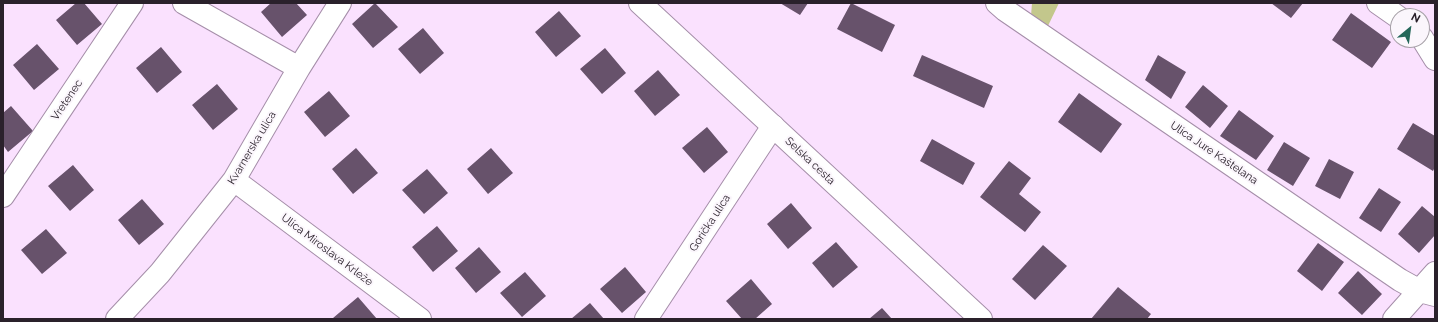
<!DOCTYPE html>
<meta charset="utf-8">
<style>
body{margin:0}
#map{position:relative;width:1438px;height:322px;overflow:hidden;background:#fae1fe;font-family:Raleway,sans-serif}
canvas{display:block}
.frame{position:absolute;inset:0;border:4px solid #2a212b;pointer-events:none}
.north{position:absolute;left:1390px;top:8px;width:40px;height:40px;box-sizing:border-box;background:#fbf6fc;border:1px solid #a7a1a8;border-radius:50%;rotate:29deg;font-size:11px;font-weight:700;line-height:16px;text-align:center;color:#2a212b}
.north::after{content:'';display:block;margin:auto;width:14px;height:18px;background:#25685a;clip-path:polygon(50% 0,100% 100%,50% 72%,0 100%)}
</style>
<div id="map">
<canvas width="1438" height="322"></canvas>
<div class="frame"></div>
<div class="north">N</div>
</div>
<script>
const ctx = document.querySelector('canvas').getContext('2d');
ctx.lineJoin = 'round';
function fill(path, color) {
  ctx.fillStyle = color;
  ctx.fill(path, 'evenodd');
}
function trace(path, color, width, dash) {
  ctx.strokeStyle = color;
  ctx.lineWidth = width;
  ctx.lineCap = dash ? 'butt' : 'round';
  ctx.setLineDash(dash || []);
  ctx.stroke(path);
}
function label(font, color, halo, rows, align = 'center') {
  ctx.font = font + ' Raleway,sans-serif';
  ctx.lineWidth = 4;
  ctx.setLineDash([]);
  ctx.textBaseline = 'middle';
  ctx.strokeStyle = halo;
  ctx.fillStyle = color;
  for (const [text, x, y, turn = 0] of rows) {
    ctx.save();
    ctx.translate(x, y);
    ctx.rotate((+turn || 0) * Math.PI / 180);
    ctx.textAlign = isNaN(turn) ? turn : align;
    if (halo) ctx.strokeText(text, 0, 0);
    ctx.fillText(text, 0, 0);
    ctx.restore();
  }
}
fill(new Path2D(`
 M 1032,3 L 1059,3 L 1047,28 L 1031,16 Z`), '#c3c78c');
fill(new Path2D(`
 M 76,3 L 84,3 L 102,24 L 77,45 L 56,20 Z
 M 271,3 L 296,3 L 307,15 L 282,37 L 261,12 Z
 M 375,3 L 398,27 L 373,48 L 352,24 Z
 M 780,3 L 808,3 L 800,15 Z
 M 851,3 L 895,25 L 882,52 L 837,29 Z
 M 1271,3 L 1303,3 L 1291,18 Z
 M 559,11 L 581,36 L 556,57 L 535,32 Z
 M 1351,13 L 1391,42 L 1372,68 L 1332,40 Z
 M 423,28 L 444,53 L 420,74 L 398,49 Z
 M 37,44 L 59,69 L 34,90 L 13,65 Z
 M 161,47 L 182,72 L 157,93 L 136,68 Z
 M 605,48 L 626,73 L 602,94 L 580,69 Z
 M 922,55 L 993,86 L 984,108 L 913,76 Z
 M 1158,55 L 1186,72 L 1171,99 L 1145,80 Z
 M 658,70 L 680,95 L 655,116 L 634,91 Z
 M 217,84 L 238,109 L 213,130 L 192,105 Z
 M 1203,85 L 1228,106 L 1210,128 L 1185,107 Z
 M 329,91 L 350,116 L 325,137 L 304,112 Z
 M 1079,93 L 1122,124 L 1101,153 L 1058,122 Z
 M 11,106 L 33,131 L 8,152 L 3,145 L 3,113 Z
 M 1239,110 L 1274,136 L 1256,160 L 1220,136 Z
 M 1413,123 L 1435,136 L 1435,167 L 1433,171 L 1397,149 Z
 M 707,127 L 728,152 L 704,173 L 682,148 Z
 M 932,139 L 975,163 L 963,185 L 920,161 Z
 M 1284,142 L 1310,158 L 1293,186 L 1267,170 Z
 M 356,148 L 378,173 L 353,194 L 332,169 Z
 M 491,148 L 513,173 L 488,194 L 467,169 Z
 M 1329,159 L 1354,172 L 1340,199 L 1315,186 Z
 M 1009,161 L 1031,178 L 1019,194 L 1041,212 L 1025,232 L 980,197 Z
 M 73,165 L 94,190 L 70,211 L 48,186 Z
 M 427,169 L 448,193 L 424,214 L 402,190 Z
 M 1379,188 L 1401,202 L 1381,232 L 1359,218 Z
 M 142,199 L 164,224 L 139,245 L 118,220 Z
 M 791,203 L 812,228 L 788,249 L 767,224 Z
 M 1422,206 L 1435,217 L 1435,235 L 1419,253 L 1398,234 Z
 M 437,226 L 458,251 L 433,272 L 412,247 Z
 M 46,229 L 67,253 L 42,274 L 21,250 Z
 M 836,242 L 858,267 L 833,288 L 812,263 Z
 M 1318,243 L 1344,262 L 1322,291 L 1297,271 Z
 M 1043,245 L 1067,266 L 1035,300 L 1012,279 Z
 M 479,247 L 501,272 L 476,293 L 455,268 Z
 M 625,267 L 646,292 L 622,313 L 600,289 Z
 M 1358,271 L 1382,294 L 1362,315 L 1338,293 Z
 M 525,272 L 546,296 L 522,317 L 500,293 Z
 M 751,279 L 772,304 L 755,319 L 742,319 L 726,301 Z
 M 1118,287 L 1151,314 L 1147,319 L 1091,319 Z
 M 358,297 L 377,319 L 334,319 L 333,318 Z
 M 590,303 L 604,319 L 571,319 Z
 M 882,308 L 892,319 L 869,319 Z`), '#67526b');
const minor = new Path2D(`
 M 184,3 L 299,68
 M 997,3 L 1005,10 L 1400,280 L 1420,291 L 1435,295
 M 1378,3 L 1398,17
 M 1422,38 L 1435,59
 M 234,180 L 420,319
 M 3,196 L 132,3
 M 117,319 L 160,273 L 234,180 L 299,68 L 340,3
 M 646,319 L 773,126
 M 1394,319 L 1435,273`);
const major = new Path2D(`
 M 640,3 L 981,319`);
trace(minor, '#a58ea9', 24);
trace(major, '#a58ea9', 24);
trace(minor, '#fff', 22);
trace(major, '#fff', 22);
label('11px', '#2a212b', '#fbf6fc', [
 ["Vretenec",67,100,-56],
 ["Kvarnerska ulica",252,148,-59],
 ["Ulica Jure Kaštelana",1214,153,34],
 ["Selska cesta",810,161,43],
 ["Gorička ulica",710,223,-57],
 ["Ulica Miroslava Krleže",327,250,37]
]);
</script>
